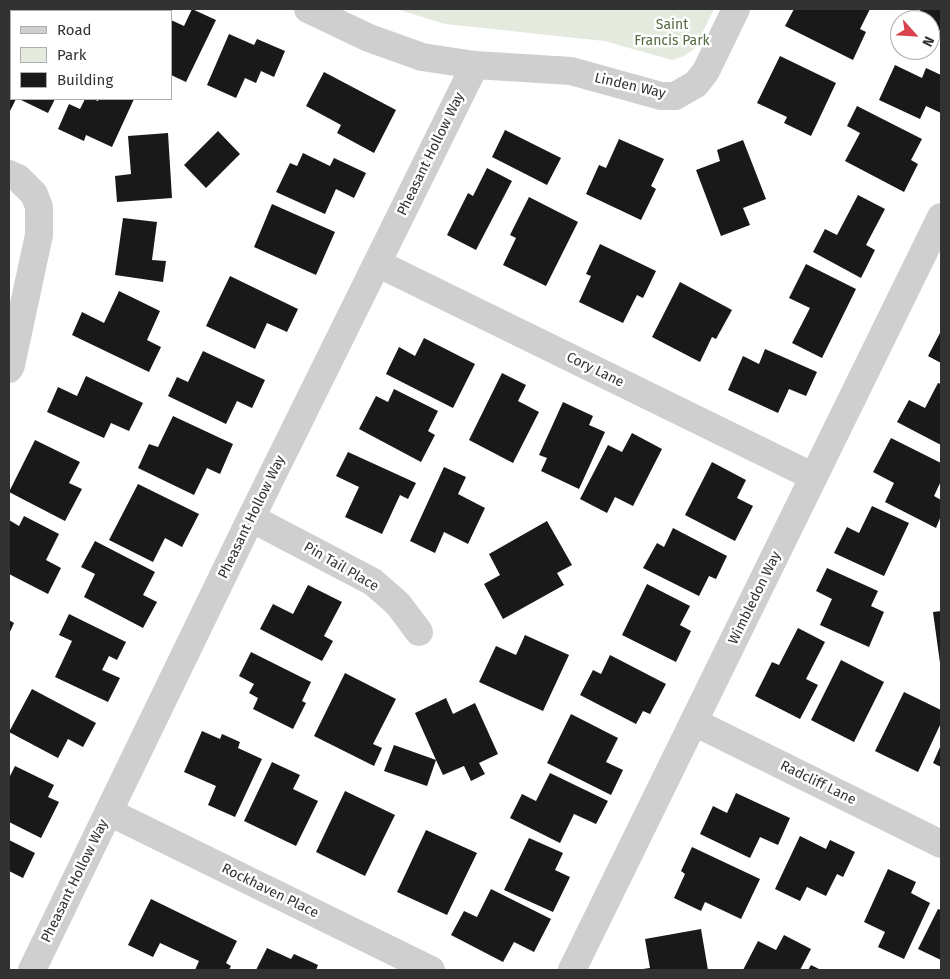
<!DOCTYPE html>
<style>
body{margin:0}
#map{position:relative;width:950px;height:979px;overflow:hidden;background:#fff;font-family:"Fira Sans",sans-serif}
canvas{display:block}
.frame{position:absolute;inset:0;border:10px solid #323232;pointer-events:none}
.legend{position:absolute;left:10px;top:10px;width:162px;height:90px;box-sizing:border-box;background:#fff;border:1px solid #adadad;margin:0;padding:6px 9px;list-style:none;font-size:15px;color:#323232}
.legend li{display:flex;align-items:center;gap:10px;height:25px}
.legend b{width:25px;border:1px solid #adadad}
.north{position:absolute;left:890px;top:10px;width:50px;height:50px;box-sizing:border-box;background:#fff;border:1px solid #adadad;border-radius:50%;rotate:116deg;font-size:14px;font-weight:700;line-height:20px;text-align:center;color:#323232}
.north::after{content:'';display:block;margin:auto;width:18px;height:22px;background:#d9434d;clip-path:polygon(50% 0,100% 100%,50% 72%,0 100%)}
</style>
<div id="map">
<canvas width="950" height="979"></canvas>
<div class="frame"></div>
<ul class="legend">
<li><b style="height:6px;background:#cfcfcf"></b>Road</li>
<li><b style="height:14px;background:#e5eade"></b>Park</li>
<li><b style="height:14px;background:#191919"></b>Building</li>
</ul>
<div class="north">N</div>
</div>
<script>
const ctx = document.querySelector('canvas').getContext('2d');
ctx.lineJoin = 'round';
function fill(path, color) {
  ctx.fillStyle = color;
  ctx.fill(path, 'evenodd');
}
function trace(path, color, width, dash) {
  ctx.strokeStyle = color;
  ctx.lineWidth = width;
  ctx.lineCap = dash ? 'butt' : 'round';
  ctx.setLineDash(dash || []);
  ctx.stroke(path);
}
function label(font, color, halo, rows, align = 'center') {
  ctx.font = font + ' "Fira Sans",sans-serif';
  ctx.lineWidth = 5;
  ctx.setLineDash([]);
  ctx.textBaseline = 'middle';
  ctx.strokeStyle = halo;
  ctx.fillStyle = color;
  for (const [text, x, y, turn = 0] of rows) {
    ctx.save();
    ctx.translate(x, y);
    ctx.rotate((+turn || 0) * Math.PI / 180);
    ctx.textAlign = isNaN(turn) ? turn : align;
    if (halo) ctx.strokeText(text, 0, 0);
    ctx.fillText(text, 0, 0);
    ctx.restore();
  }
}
fill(new Path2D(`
 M 396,9 L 714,9 L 695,48 L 684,56 L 672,60 L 604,41 L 445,24 Z`), '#e5eade');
fill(new Path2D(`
 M 67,9 L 137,9 L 136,11 L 66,11 Z
 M 192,9 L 216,20 L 186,82 L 171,75 L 171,20 L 184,26 Z
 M 794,9 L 870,9 L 860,29 L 866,32 L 853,60 L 785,26 Z
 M 921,9 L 941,9 L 941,31 L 930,25 L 930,20 L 920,20 L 916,18 Z
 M 229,34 L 254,45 L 257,39 L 285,51 L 274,77 L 261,71 L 256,83 L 245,78 L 236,98 L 207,85 Z
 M 11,52 L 11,99 L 16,99 L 9,113 L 9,57 Z
 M 780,56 L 836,83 L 811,136 L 784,123 L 787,117 L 757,103 Z
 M 895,65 L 922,78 L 926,68 L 941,75 L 941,113 L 926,106 L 920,119 L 879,100 Z
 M 324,72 L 396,110 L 374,153 L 337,133 L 341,125 L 306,106 Z
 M 19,99 L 55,99 L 48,113 Z
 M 85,99 L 93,99 L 98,101 L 99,99 L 134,99 L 112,147 L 86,135 L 84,141 L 58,129 L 69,104 L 80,109 Z
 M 857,106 L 922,139 L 911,160 L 918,164 L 904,192 L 845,161 L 860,133 L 847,126 Z
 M 505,130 L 561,158 L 547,185 L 492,157 Z
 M 218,131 L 240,154 L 206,188 L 184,165 Z
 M 168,133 L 172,198 L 117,202 L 115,176 L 131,174 L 128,136 Z
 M 619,139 L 664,159 L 651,186 L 656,189 L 641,220 L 586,194 L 599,165 L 606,168 Z
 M 743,140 L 766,199 L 743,208 L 750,225 L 721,236 L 696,170 L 720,161 L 717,150 Z
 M 303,153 L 330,166 L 334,158 L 366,173 L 354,198 L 336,189 L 325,214 L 276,192 L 290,163 L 297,166 Z
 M 487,168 L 512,181 L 476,250 L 447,235 L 468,193 L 473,196 Z
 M 858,195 L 885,209 L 866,245 L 875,250 L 861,278 L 813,252 L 825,229 L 837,235 Z
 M 529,197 L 578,222 L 546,286 L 503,265 L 516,238 L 510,235 Z
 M 272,204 L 335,232 L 316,275 L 254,247 Z
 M 123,218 L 157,222 L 152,260 L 166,261 L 163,282 L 115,275 Z
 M 600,244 L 656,271 L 643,298 L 637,295 L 623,323 L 579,302 L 591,276 L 586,274 Z
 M 806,264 L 856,289 L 822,358 L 792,343 L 810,308 L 789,298 Z
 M 230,276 L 298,309 L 287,332 L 267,323 L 255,349 L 206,326 Z
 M 680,282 L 732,310 L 716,339 L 712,337 L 700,362 L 652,337 Z
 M 119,291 L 160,311 L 147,340 L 161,347 L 149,372 L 72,335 L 82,312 L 104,323 Z
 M 941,331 L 941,363 L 928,356 Z
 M 424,338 L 475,364 L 453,408 L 386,374 L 399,347 L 415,356 Z
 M 765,349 L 817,372 L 806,396 L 789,389 L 778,413 L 728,390 L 743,356 L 759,364 Z
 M 203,351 L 265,380 L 252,408 L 237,401 L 226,424 L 168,396 L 177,377 L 188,382 Z
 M 502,373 L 526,385 L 518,401 L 539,412 L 513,463 L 469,440 Z
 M 86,376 L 143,403 L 129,431 L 111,423 L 104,438 L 47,412 L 58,387 L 77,396 Z
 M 938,383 L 941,384 L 941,445 L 897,422 L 909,400 L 925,408 Z
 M 394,389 L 438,411 L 428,431 L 435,435 L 421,462 L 359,429 L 376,396 L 388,402 Z
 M 563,402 L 593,416 L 589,425 L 605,432 L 579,489 L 541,471 L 547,458 L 539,455 Z
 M 173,416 L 233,444 L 220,474 L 207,468 L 194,495 L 138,468 L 149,444 L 158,447 Z
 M 632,433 L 662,449 L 633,506 L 615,497 L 607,513 L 580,499 L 608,445 L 622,452 Z
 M 891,438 L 941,463 L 941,481 L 934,496 L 941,500 L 941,516 L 936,528 L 885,502 L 894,483 L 873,472 Z
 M 35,440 L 80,462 L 69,483 L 82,489 L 65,521 L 9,492 Z
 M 348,452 L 416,483 L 408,499 L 400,495 L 382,534 L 345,517 L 359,487 L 336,476 Z
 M 712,462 L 746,480 L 737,498 L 753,506 L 735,541 L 685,515 Z
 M 444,467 L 466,477 L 458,494 L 485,508 L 468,544 L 444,532 L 435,553 L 410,541 Z
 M 138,484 L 199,514 L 182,547 L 165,538 L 153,562 L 109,540 Z
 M 872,506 L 909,523 L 884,576 L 834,553 L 847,527 L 859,533 Z
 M 24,516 L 59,534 L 46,560 L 61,568 L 48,594 L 9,574 L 9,520 L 19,526 Z
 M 547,521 L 572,565 L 557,573 L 564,585 L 503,619 L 484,584 L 500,575 L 489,554 Z
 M 673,528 L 727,556 L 716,579 L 709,576 L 699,596 L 643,568 L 657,543 L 664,547 Z
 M 95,541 L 155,572 L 143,595 L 157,602 L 143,628 L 84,597 L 95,574 L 81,567 Z
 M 827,568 L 878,591 L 871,606 L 884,612 L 869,647 L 820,625 L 832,599 L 816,591 Z
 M 647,584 L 690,606 L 680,625 L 691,631 L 676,662 L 622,635 Z
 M 308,585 L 342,602 L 324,636 L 333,641 L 322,661 L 260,629 L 273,604 L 293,614 Z
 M 941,611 L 941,663 L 940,663 L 933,612 Z
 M 69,614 L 126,642 L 117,660 L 109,656 L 102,670 L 120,678 L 108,702 L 55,677 L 72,641 L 59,635 Z
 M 9,620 L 14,623 L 9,634 Z
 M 798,628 L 825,642 L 806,679 L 818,685 L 800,719 L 755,696 L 772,662 L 779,665 Z
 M 525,635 L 569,655 L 543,711 L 479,682 L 496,646 L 516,655 Z
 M 251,652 L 311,682 L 302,701 L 306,703 L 293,729 L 253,709 L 258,698 L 249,693 L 254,684 L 239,676 Z
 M 610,655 L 666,684 L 650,714 L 643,711 L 636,724 L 580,695 L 593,670 L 601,674 Z
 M 841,660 L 884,682 L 854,742 L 811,720 Z
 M 345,673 L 396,699 L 373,744 L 382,748 L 374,766 L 314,736 Z
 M 32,689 L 96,723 L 83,747 L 68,739 L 58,758 L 9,732 Z
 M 904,692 L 941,710 L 941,723 L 918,772 L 875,751 Z
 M 446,698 L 453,714 L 475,703 L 498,754 L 479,763 L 485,774 L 471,781 L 464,766 L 443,775 L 436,760 L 427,786 L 384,771 L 394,745 L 436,760 L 415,713 Z
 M 571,714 L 618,738 L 606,762 L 623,770 L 611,795 L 547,763 Z
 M 202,731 L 220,739 L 222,734 L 240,742 L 238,748 L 262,759 L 235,817 L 208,805 L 216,786 L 184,772 Z
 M 941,745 L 941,767 L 933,763 Z
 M 272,762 L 300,775 L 293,789 L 318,801 L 296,846 L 244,821 Z
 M 15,766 L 54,785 L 48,797 L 59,802 L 41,838 L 9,822 L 9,778 Z
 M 550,773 L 608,801 L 596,824 L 574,814 L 560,843 L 510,818 L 522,794 L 536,801 Z
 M 345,791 L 395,815 L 365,876 L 316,852 Z
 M 736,793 L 790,818 L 778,845 L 760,837 L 750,858 L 700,834 L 713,806 L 727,813 Z
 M 426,830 L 477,853 L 447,915 L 397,892 Z
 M 800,836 L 826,849 L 830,840 L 855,852 L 843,877 L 837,874 L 826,896 L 807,887 L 800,901 L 775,889 Z
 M 529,838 L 563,853 L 555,870 L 570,877 L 553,912 L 504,890 Z
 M 9,840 L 35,853 L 23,878 L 9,871 Z
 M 692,847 L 760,879 L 741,919 L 705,902 L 701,911 L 674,898 L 685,874 L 681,871 Z
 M 888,869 L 916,882 L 911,893 L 930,903 L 904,959 L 878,947 L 885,932 L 864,922 Z
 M 491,889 L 551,919 L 534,952 L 514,942 L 503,962 L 451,935 L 464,911 L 477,917 Z
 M 151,899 L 237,941 L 226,963 L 231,966 L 229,970 L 195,970 L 199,961 L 160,943 L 153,957 L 128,945 Z
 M 938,909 L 941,910 L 941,960 L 918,949 Z
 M 701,929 L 708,970 L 643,970 L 643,969 L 650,968 L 645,939 Z
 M 784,935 L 811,949 L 800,970 L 743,970 L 758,941 L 776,950 Z
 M 267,948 L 291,959 L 294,954 L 318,965 L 316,970 L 256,970 Z
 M 811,965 L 821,970 L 808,970 Z`), '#191919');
trace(new Path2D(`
 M 308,9 L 369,38 L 422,57 L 475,65 L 571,71 L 661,96 L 675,96 L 696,84 L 706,71 L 736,9
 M 9,174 L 18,178 L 34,194 L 39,207 L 39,235 L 11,365 L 9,369
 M 377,263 L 814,477
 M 251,518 L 373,582 L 398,604 L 419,632
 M 694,722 L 941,844
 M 109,812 L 431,970
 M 32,970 L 251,518 L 475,65
 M 572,970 L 941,217`), '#cfcfcf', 28);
label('14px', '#556b42', '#fff', [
 ["Saint",672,25],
 ["Francis Park",672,41]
]);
label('14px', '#323232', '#fff', [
 ["Linden Way",630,86,13],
 ["Pheasant Hollow Way",431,154,-64],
 ["Cory Lane",595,370,26],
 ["Pheasant Hollow Way",252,517,-64],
 ["Pin Tail Place",341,567,30],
 ["Wimbledon Way",755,598,-64],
 ["Radcliff Lane",818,783,26],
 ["Pheasant Hollow Way",75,881,-64],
 ["Rockhaven Place",270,891,26]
]);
</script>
